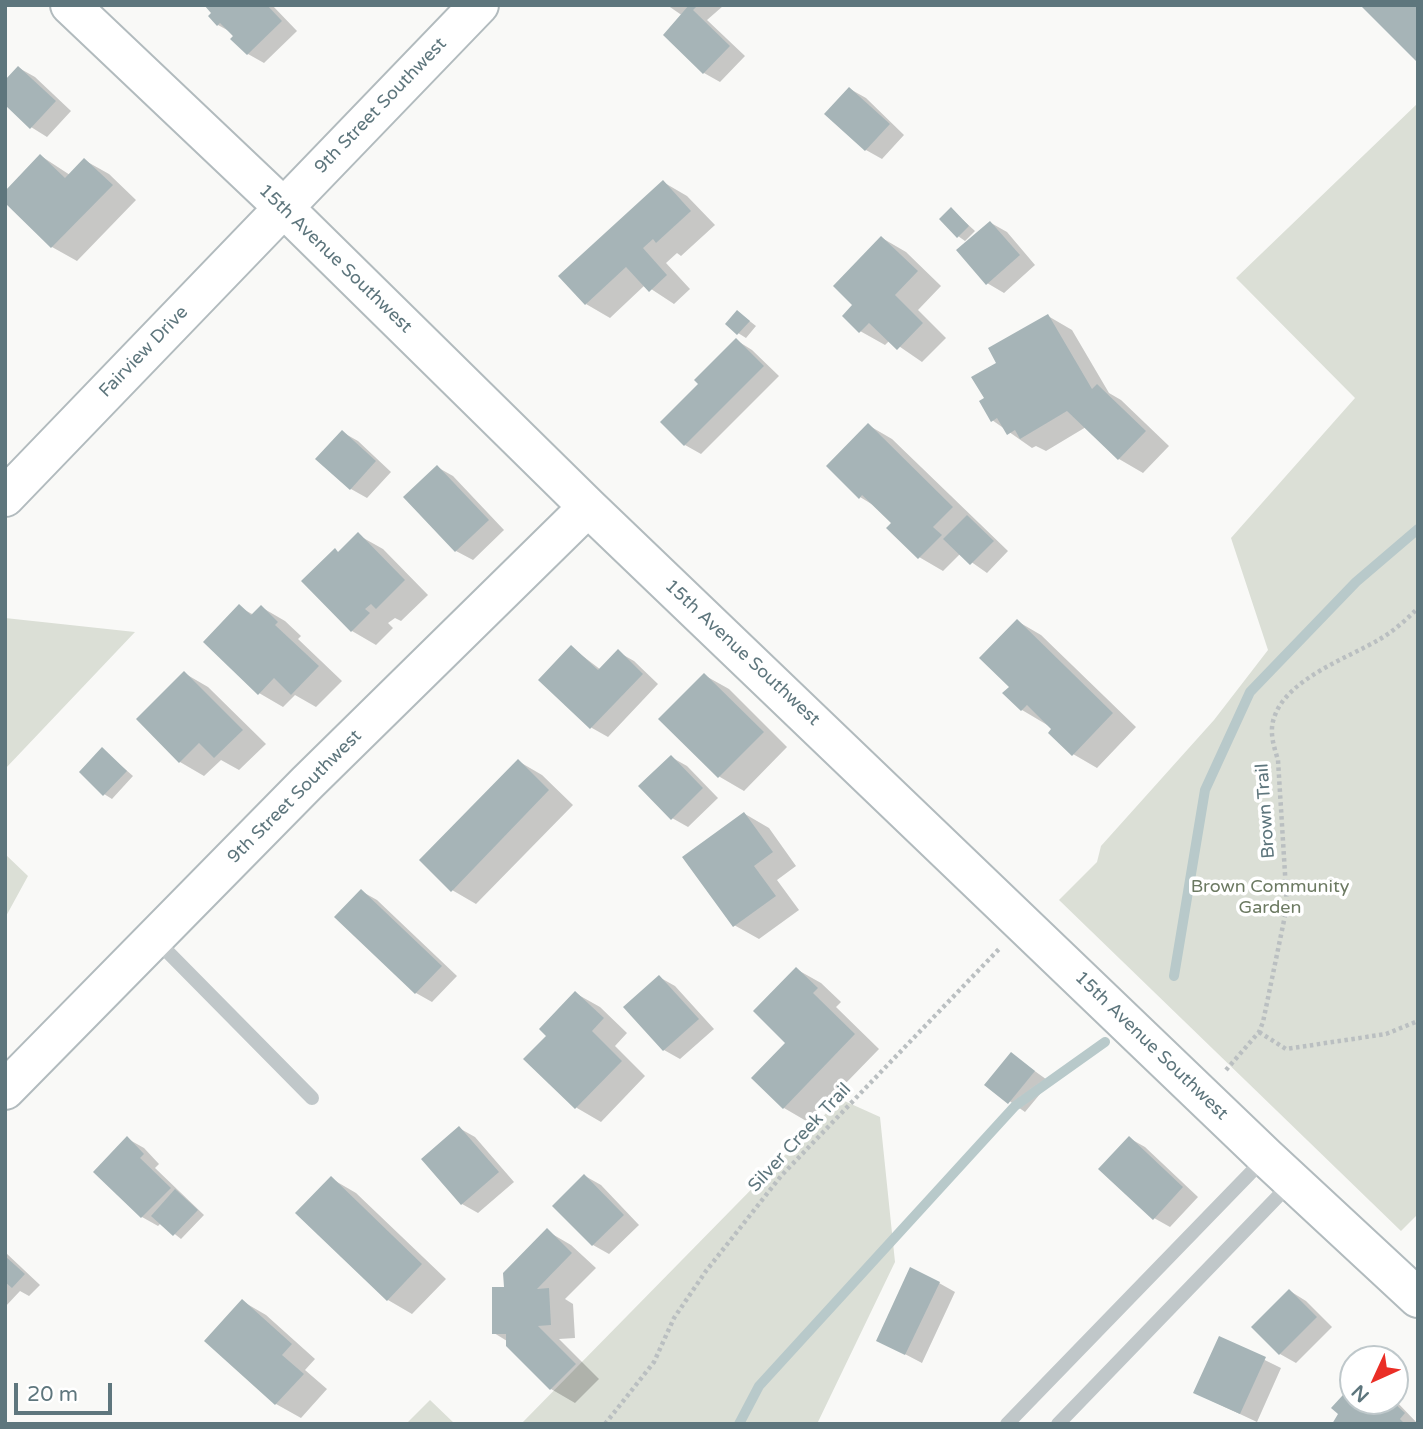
<!DOCTYPE html>
<style>
body{margin:0}
#map{position:relative;width:1423px;height:1429px;overflow:hidden;background:#f9f9f7;font-family:"Varela Round",sans-serif}
canvas{display:block}
.frame{position:absolute;inset:0;border:7px solid #5e767d;pointer-events:none}
.north{position:absolute;left:1339px;top:1345px;width:70px;height:70px;box-sizing:border-box;background:#fff;border:2px solid #bfc8cb;border-radius:50%;rotate:225deg;font-size:19px;font-weight:700;line-height:28px;text-align:center;color:#5e767d}
.north::after{content:'';display:block;margin:auto;width:24px;height:32px;background:#ea2e26;clip-path:polygon(50% 0,100% 100%,50% 72%,0 100%)}
.scale{position:absolute;left:14px;top:1383px;width:98px;height:32px;box-sizing:border-box;border:4px solid #5e767d;border-top:0;padding-left:9px;font-size:21px;line-height:24px;white-space:nowrap;color:#5e767d;-webkit-text-stroke:5px #fff;paint-order:stroke}
</style>
<div id="map">
<canvas width="1423" height="1429"></canvas>
<div class="frame"></div>
<div class="north">N</div>
<div class="scale">20 m</div>
</div>
<script>
const ctx = document.querySelector('canvas').getContext('2d');
ctx.lineJoin = 'round';
function fill(path, color) {
  ctx.fillStyle = color;
  ctx.fill(path, 'evenodd');
}
function trace(path, color, width, dash) {
  ctx.strokeStyle = color;
  ctx.lineWidth = width;
  ctx.lineCap = dash ? 'butt' : 'round';
  ctx.setLineDash(dash || []);
  ctx.stroke(path);
}
function label(font, color, halo, rows, align = 'center') {
  ctx.font = font + ' "Varela Round",sans-serif';
  ctx.lineWidth = 7;
  ctx.setLineDash([]);
  ctx.textBaseline = 'middle';
  ctx.strokeStyle = halo;
  ctx.fillStyle = color;
  for (const [text, x, y, turn = 0] of rows) {
    ctx.save();
    ctx.translate(x, y);
    ctx.rotate((+turn || 0) * Math.PI / 180);
    ctx.textAlign = isNaN(turn) ? turn : align;
    if (halo) ctx.strokeText(text, 0, 0);
    ctx.fillText(text, 0, 0);
    ctx.restore();
  }
}
fill(new Path2D(`
 M 1418,103 L 1418,1214 L 1401,1231 L 1059,900 L 1097,862 L 1101,846 L 1214,720 L 1268,650 L 1231,538 L 1355,398 L 1236,278 Z
 M 5,618 L 135,632 L 5,769 Z
 M 5,854 L 28,876 L 5,918 Z
 M 840,1099 L 880,1117 L 895,1262 L 817,1424 L 521,1424 Z
 M 430,1400 L 455,1424 L 406,1424 Z`), '#dbdfd6');
fill(new Path2D(`
 M 207,5 L 272,5 L 297,31 L 264,63 L 248,54 L 229,31 L 218,25 L 214,13 Z
 M 667,5 L 723,6 L 707,20 L 745,56 L 720,82 L 704,73 L 665,35 L 683,16 Z
 M 19,68 L 35,77 L 71,111 L 47,137 L 31,127 Z
 M 850,89 L 866,98 L 904,135 L 882,159 L 866,150 Z
 M 41,156 L 70,175 L 84,160 L 109,174 L 136,200 L 77,261 L 52,247 L 5,201 Z
 M 663,182 L 687,196 L 715,225 L 681,256 L 677,253 L 666,263 L 690,289 L 674,304 L 645,285 L 610,318 L 586,304 Z
 M 951,209 L 975,231 L 965,241 L 958,236 Z
 M 991,223 L 1007,232 L 1035,265 L 1004,293 L 987,283 Z
 M 882,238 L 906,252 L 941,286 L 918,310 L 946,338 L 922,362 L 890,340 L 885,345 L 860,331 L 855,305 Z
 M 738,312 L 756,326 L 746,338 L 738,333 Z
 M 1048,316 L 1072,330 L 1109,393 L 1121,400 L 1169,446 L 1143,473 L 1119,459 L 1086,427 L 1046,451 L 1036,446 L 1032,448 L 992,420 L 986,399 L 998,363 Z
 M 736,340 L 752,350 L 779,376 L 701,454 L 685,445 L 700,384 Z
 M 868,425 L 892,439 L 1008,551 L 987,573 L 960,554 L 943,571 L 919,557 L 893,523 L 878,508 L 860,497 Z
 M 342,432 L 358,441 L 391,472 L 367,498 L 351,489 Z
 M 437,467 L 453,476 L 504,530 L 473,560 L 456,551 L 405,498 Z
 M 358,535 L 383,549 L 428,595 L 401,621 L 395,618 L 388,623 L 393,628 L 376,645 L 352,631 L 339,553 Z
 M 239,607 L 254,615 L 261,607 L 285,621 L 301,636 L 298,639 L 342,681 L 316,707 L 295,695 L 283,707 L 259,693 Z
 M 1017,621 L 1041,635 L 1136,727 L 1097,768 L 1073,754 L 1054,729 L 1022,710 L 1005,693 L 1011,686 Z
 M 571,647 L 601,670 L 618,652 L 634,661 L 658,684 L 608,737 L 592,728 L 540,679 Z
 M 184,673 L 208,687 L 266,744 L 239,770 L 221,760 L 204,776 L 180,762 Z
 M 704,675 L 729,689 L 787,747 L 744,791 L 720,777 L 661,719 Z
 M 103,750 L 133,776 L 112,799 L 104,794 Z
 M 671,757 L 687,766 L 718,798 L 688,827 L 672,818 Z
 M 518,761 L 542,775 L 573,805 L 476,904 L 452,890 Z
 M 745,814 L 769,828 L 796,866 L 777,880 L 799,910 L 759,939 L 734,925 Z
 M 361,891 L 377,900 L 457,976 L 432,1002 L 416,993 L 336,917 Z
 M 796,969 L 821,983 L 841,1002 L 836,1007 L 879,1049 L 808,1122 L 784,1108 Z
 M 659,977 L 675,986 L 714,1029 L 680,1059 L 664,1050 Z
 M 575,993 L 600,1007 L 627,1033 L 615,1046 L 645,1076 L 601,1122 L 577,1108 L 526,1059 L 549,1036 Z
 M 1011,1054 L 1050,1082 L 1025,1112 L 987,1085 Z
 M 459,1128 L 475,1137 L 514,1182 L 478,1213 L 462,1204 Z
 M 1129,1138 L 1145,1147 L 1198,1197 L 1170,1227 L 1154,1218 Z
 M 128,1139 L 144,1148 L 159,1164 L 155,1168 L 204,1215 L 181,1239 L 161,1223 L 158,1226 L 142,1217 Z
 M 585,1176 L 601,1185 L 639,1225 L 609,1254 L 593,1245 Z
 M 332,1179 L 356,1193 L 446,1279 L 412,1314 L 388,1300 Z
 M 547,1231 L 571,1245 L 596,1268 L 565,1299 L 573,1304 L 575,1338 L 559,1339 L 599,1379 L 575,1403 L 551,1389 L 507,1341 L 494,1333 Z
 M 5,1252 L 40,1285 L 29,1296 L 20,1291 L 5,1307 Z
 M 939,1283 L 955,1292 L 922,1363 L 878,1340 Z
 M 1290,1291 L 1306,1301 L 1332,1327 L 1296,1363 L 1280,1354 Z
 M 242,1301 L 266,1315 L 315,1359 L 305,1370 L 327,1389 L 301,1418 L 276,1404 L 207,1341 Z
 M 1220,1338 L 1281,1368 L 1257,1422 L 1212,1401 Z
 M 1353,1387 L 1353,1401 L 1395,1400 L 1418,1424 L 1334,1424 Z`), '#0003');
trace(new Path2D(`
 M 1174,976 L 1205,790 L 1250,692 L 1356,582 L 1418,529
 M 739,1424 L 759,1386 L 1015,1106 L 1105,1042`), '#b8c9ca', 10);
fill(new Path2D(`
 M 204,5 L 267,5 L 282,21 L 247,55 L 230,39 L 233,36 L 220,23 L 217,26 L 208,16 L 211,13 Z
 M 689,5 L 698,5 L 693,10 L 730,46 L 703,74 L 663,35 Z
 M 1360,5 L 1418,5 L 1418,63 Z
 M 18,66 L 56,101 L 30,129 L 5,105 L 5,80 Z
 M 849,87 L 890,124 L 865,151 L 824,114 Z
 M 40,154 L 65,178 L 84,158 L 113,185 L 51,248 L 5,203 L 5,191 Z
 M 663,180 L 691,211 L 656,243 L 653,239 L 643,248 L 667,275 L 649,292 L 626,267 L 585,305 L 558,276 Z
 M 951,207 L 969,226 L 957,238 L 939,219 Z
 M 990,221 L 1020,255 L 986,285 L 956,250 Z
 M 881,236 L 918,271 L 895,295 L 923,323 L 897,350 L 869,323 L 859,333 L 842,316 L 852,305 L 833,286 Z
 M 737,310 L 750,321 L 737,335 L 725,324 Z
 M 1048,314 L 1092,389 L 1097,384 L 1146,431 L 1118,460 L 1067,411 L 1020,439 L 1015,430 L 1007,435 L 997,418 L 991,422 L 979,401 L 984,398 L 971,377 L 996,363 L 988,348 Z
 M 736,338 L 764,366 L 684,446 L 660,422 L 698,384 L 694,380 Z
 M 868,423 L 953,507 L 933,527 L 942,535 L 918,559 L 886,528 L 891,523 L 862,495 L 859,499 L 826,466 Z
 M 342,430 L 376,461 L 350,490 L 315,459 Z
 M 437,465 L 489,520 L 455,552 L 403,497 Z
 M 967,515 L 994,541 L 970,565 L 943,539 Z
 M 358,532 L 405,580 L 376,609 L 371,604 L 365,609 L 370,613 L 351,632 L 301,581 L 335,548 L 338,552 Z
 M 239,604 L 251,615 L 261,605 L 278,622 L 275,625 L 319,666 L 291,695 L 274,678 L 258,695 L 203,642 Z
 M 1017,619 L 1113,713 L 1072,756 L 1048,733 L 1051,729 L 1027,705 L 1021,711 L 1002,693 L 1009,687 L 979,658 Z
 M 571,645 L 598,670 L 618,649 L 643,674 L 590,729 L 538,680 Z
 M 184,671 L 243,730 L 214,758 L 199,743 L 179,763 L 136,719 Z
 M 704,673 L 764,732 L 718,778 L 658,719 Z
 M 102,747 L 127,771 L 103,796 L 79,772 Z
 M 671,755 L 703,788 L 671,820 L 638,786 Z
 M 518,759 L 549,790 L 451,892 L 419,860 Z
 M 744,812 L 773,852 L 754,866 L 776,896 L 733,927 L 682,857 Z
 M 361,889 L 442,966 L 415,994 L 334,917 Z
 M 796,967 L 818,988 L 813,993 L 855,1034 L 783,1109 L 751,1078 L 785,1043 L 753,1011 Z
 M 659,975 L 699,1019 L 663,1051 L 623,1007 Z
 M 575,991 L 604,1018 L 592,1031 L 622,1061 L 575,1109 L 523,1059 L 546,1036 L 539,1029 Z
 M 1011,1052 L 1035,1071 L 1008,1104 L 984,1085 Z
 M 459,1126 L 499,1172 L 461,1205 L 421,1159 Z
 M 127,1136 L 144,1154 L 140,1158 L 171,1188 L 141,1218 L 93,1172 Z
 M 1129,1136 L 1183,1187 L 1153,1220 L 1098,1169 Z
 M 584,1174 L 624,1215 L 592,1246 L 552,1206 Z
 M 331,1176 L 422,1264 L 387,1301 L 295,1213 Z
 M 175,1189 L 198,1210 L 173,1236 L 151,1216 Z
 M 547,1228 L 572,1253 L 537,1289 L 549,1288 L 551,1325 L 538,1326 L 576,1364 L 550,1390 L 506,1346 L 506,1334 L 492,1334 L 492,1287 L 504,1287 L 503,1273 Z
 M 5,1256 L 25,1274 L 12,1288 L 5,1282 Z
 M 910,1267 L 940,1282 L 905,1355 L 876,1341 Z
 M 1289,1289 L 1317,1317 L 1279,1355 L 1251,1327 Z
 M 242,1299 L 292,1344 L 282,1355 L 304,1374 L 275,1405 L 204,1341 Z
 M 1219,1336 L 1266,1357 L 1240,1414 L 1193,1393 Z
 M 1353,1384 L 1353,1401 L 1392,1401 L 1405,1413 L 1400,1419 L 1405,1424 L 1332,1424 L 1338,1414 L 1331,1408 Z`), '#a6b4b7');
const secondary = new Path2D(`
 M 70,5 L 283,207 L 588,507 L 1266,1157 L 1418,1298
 M 5,497 L 479,5
 M 5,1090 L 307,783 L 588,507`);
trace(secondary, '#b2bbbe', 42);
trace(new Path2D(`
 M 1259,1032 L 1286,1049 L 1386,1034 L 1418,1021
 M 1226,1070 L 1259,1032 L 1263,1022 L 1287,906 L 1278,760 C 1274,747 1269,732 1274,718 C 1286,679 1348,658 1380,639 C 1394,631 1407,619 1418,608
 M 605,1424 L 654,1362 L 674,1318 L 706,1271 L 781,1176 L 1000,948`), '#babfc1', 4.5, [3.5, 3.5]);
trace(new Path2D(`
 M 155,939 L 312,1098
 M 1007,1424 L 1265,1158
 M 1058,1424 L 1291,1183`), '#c0c7c9', 14);
trace(secondary, '#fff', 38);
label('18px', '#5e767d', '#fff', [
 ["9th Street Southwest",381,106,-46],
 ["15th Avenue Southwest",335,259,44],
 ["Fairview Drive",144,352,-46],
 ["15th Avenue Southwest",742,653,43],
 ["9th Street Southwest",295,797,-45],
 ["Brown Trail",1266,811,-94],
 ["15th Avenue Southwest",1151,1046,44],
 ["Silver Creek Trail",800,1138,-47]
]);
label('18px', '#6c7a62', '#fff', [
 ["Brown Community",1270,887],
 ["Garden",1270,908]
]);
</script>
